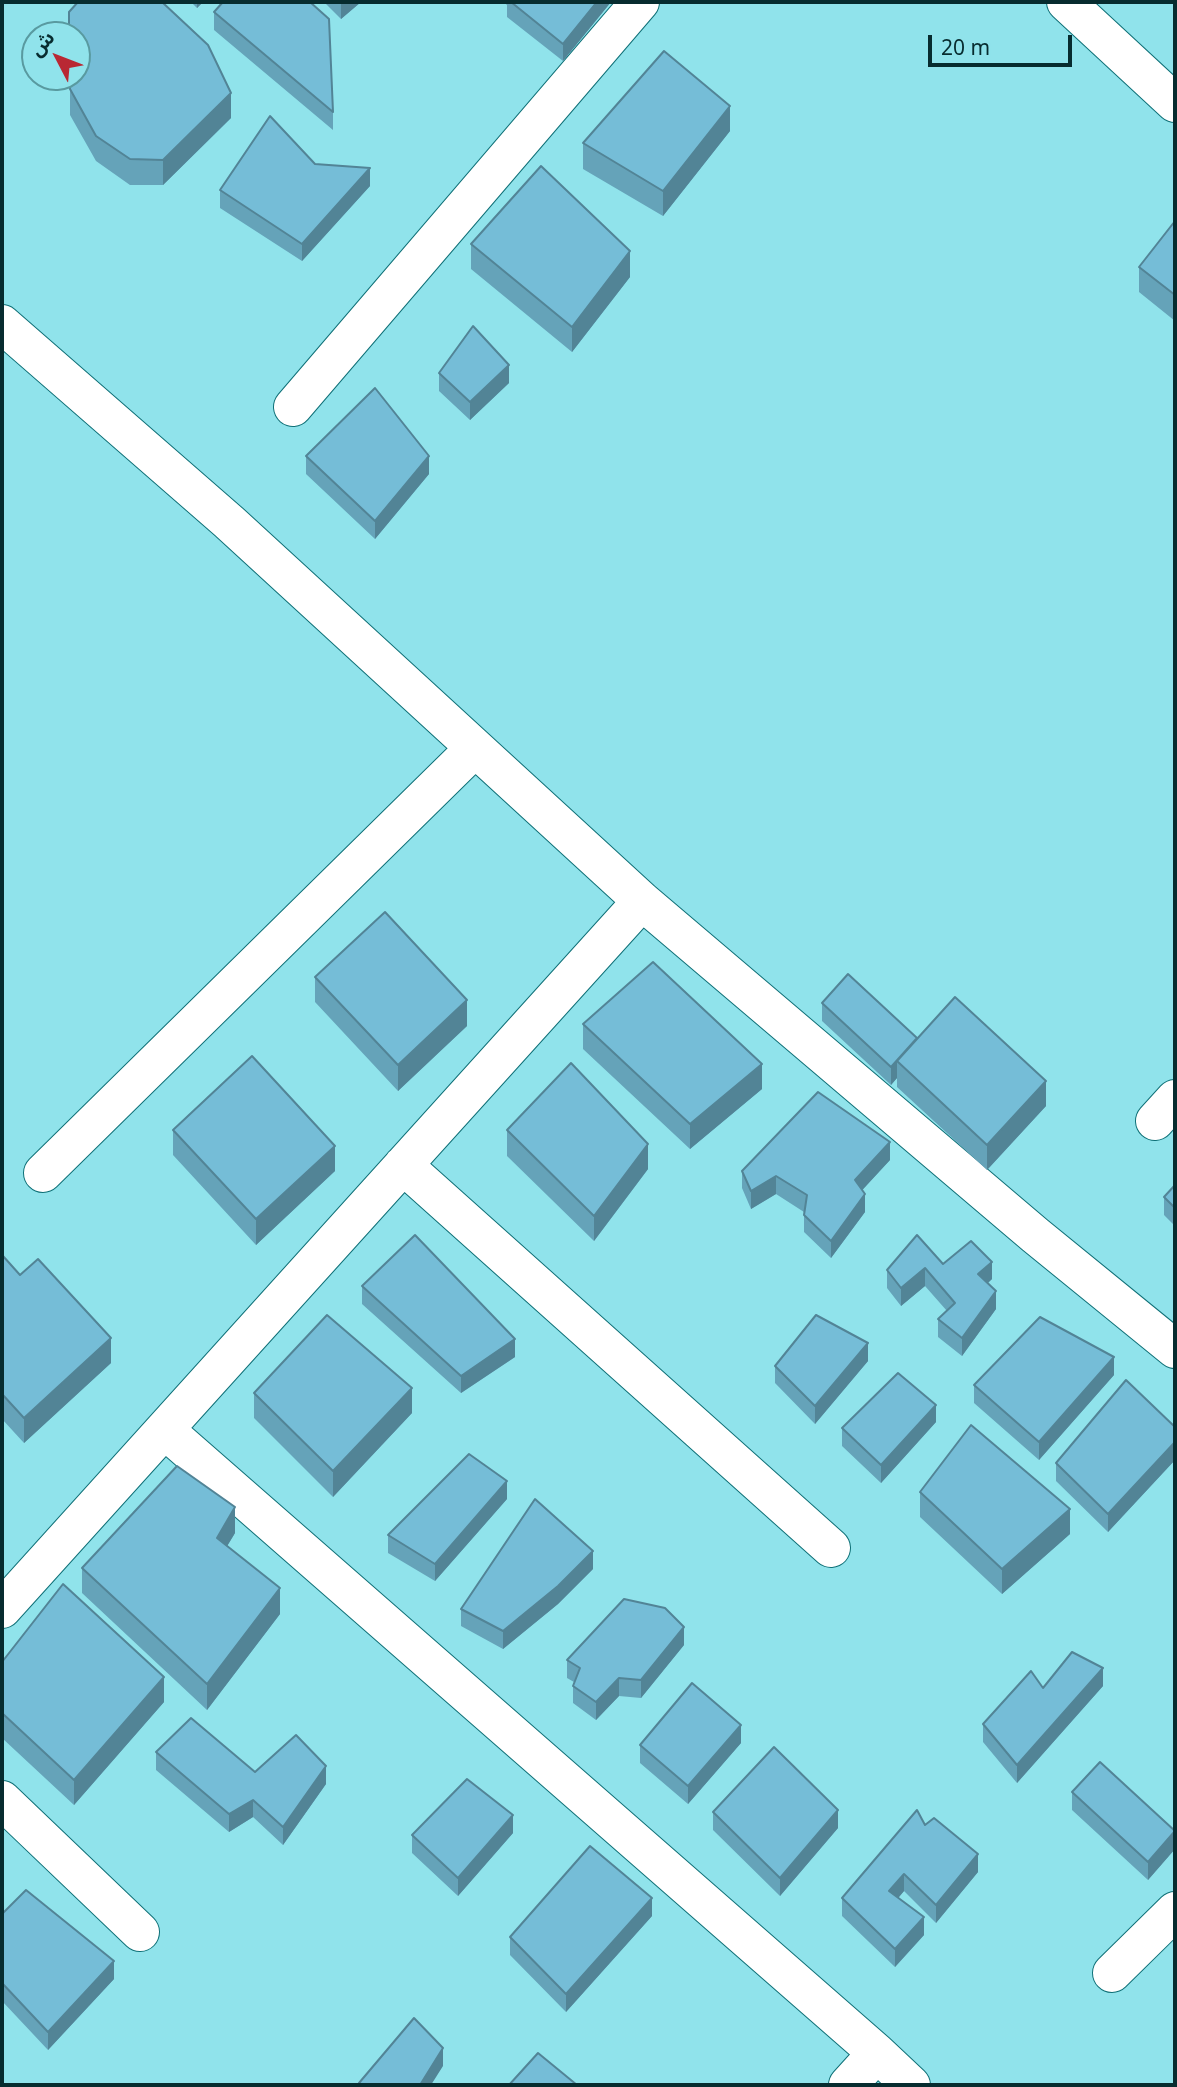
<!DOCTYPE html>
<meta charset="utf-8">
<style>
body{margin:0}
#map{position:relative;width:1177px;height:2087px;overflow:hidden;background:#90e3eb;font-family:"Noto Sans","Noto Sans Arabic",sans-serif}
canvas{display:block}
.frame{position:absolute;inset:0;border:4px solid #072c2f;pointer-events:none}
.north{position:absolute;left:21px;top:21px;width:70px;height:70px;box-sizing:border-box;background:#90e3eb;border:2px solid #599aa0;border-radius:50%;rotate:312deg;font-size:19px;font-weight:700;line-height:28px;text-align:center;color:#072c2f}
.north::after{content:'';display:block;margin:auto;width:24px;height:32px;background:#b92833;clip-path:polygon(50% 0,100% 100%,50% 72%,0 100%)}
.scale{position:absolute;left:928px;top:35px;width:144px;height:32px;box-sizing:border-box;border:4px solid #072c2f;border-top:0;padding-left:9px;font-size:21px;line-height:24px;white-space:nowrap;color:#072c2f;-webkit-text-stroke:5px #90e3eb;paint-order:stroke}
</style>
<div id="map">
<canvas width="1177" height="2087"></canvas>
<div class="frame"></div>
<div class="north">ش</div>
<div class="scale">20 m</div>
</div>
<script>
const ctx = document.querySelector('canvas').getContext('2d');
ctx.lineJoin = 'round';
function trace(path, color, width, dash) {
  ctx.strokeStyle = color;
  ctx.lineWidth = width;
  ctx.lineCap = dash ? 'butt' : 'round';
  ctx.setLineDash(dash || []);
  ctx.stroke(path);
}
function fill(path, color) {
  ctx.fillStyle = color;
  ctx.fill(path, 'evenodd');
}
const street = new Path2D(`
 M 1066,2 L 1175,103
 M 2,324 L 229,522 L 642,901 L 1035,1235 L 1175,1349
 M 293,407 L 640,2
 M 1155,1121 L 1175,1099
 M 403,1165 L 831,1548
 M 43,1173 L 475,748
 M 165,1430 L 877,2053 L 911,2085
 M 2,1609 L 642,901
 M 2,1800 L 140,1932
 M 1112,1973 L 1175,1911
 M 848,2085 L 877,2053`);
trace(street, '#0f7077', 40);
trace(street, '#fff', 38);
fill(new Path2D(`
 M 191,2 L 203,2 L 197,8 Z
 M 324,2 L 361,2 L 341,19 Z
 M 504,2 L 611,2 L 563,61 L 507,17 L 507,5 Z
 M 214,12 L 333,112 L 333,130 L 214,30 Z
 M 70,77 L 231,118 L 163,185 L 130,185 L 96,161 L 70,115 Z
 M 730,131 L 663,216 L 583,169 L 583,143 Z
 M 315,164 L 370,186 L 302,261 L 220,208 L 220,190 Z
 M 1175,221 L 1175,321 L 1139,292 L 1139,267 Z
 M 471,244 L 630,277 L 572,352 L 471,269 Z
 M 439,373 L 509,383 L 470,420 L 439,391 Z
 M 306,456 L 429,474 L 375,539 L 306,474 Z
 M 315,977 L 467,1026 L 398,1091 L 315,1002 Z
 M 822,1003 L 917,1038 L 1046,1106 L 987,1170 L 897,1087 L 897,1078 L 891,1085 L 822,1021 Z
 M 583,1024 L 762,1089 L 690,1149 L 583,1049 Z
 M 173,1130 L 335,1171 L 256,1245 L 173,1155 Z
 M 507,1130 L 648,1169 L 594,1241 L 507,1156 Z
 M 890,1160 L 862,1190 L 865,1212 L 831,1258 L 804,1232 L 804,1212 L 776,1194 L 751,1209 L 742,1188 L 742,1171 Z
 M 1175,1185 L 1175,1226 L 1164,1215 L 1164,1197 Z
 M 2,1257 L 111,1363 L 24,1443 L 2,1419 Z
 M 943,1264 L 992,1279 L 988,1283 L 996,1309 L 962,1356 L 938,1337 L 938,1319 L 947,1311 L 925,1286 L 901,1306 L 887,1288 L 887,1270 Z
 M 362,1286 L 515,1357 L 461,1393 L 362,1304 Z
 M 868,1361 L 815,1424 L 775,1383 L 775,1366 Z
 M 1114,1375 L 1039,1460 L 974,1403 L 974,1385 Z
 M 254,1393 L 412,1413 L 333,1497 L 254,1418 Z
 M 936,1422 L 881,1483 L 842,1446 L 842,1428 Z
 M 1175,1427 L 1175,1460 L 1108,1532 L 1056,1481 L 1056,1463 Z
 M 920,1492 L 1070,1534 L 1002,1594 L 920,1517 Z
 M 507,1499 L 435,1581 L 388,1553 L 388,1535 Z
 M 235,1533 L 227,1546 L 280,1614 L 207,1710 L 82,1593 L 82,1568 Z
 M 593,1569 L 558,1604 L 503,1649 L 461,1626 L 461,1609 Z
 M 684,1645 L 641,1698 L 619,1696 L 596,1720 L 573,1703 L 573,1686 L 574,1682 L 567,1678 L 567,1660 Z
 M 2,1662 L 164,1702 L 74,1805 L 2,1738 Z
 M 1103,1686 L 1017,1783 L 983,1742 L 983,1724 L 1043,1688 Z
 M 741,1743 L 688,1804 L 640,1763 L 640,1745 Z
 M 156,1752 L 255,1772 L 326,1784 L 283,1845 L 253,1817 L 229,1832 L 156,1770 Z
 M 1072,1792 L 1175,1849 L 1148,1880 L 1072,1810 Z
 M 713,1812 L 838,1828 L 780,1896 L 713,1830 Z
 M 925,1825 L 978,1872 L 936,1923 L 904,1891 L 898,1898 L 924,1935 L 895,1967 L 842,1916 L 842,1898 Z
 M 513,1833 L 458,1896 L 412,1853 L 412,1835 Z
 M 2,1914 L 114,1979 L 48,2050 L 2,2001 Z
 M 652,1916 L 566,2012 L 510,1955 L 510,1937 Z`), '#65a3b9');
fill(new Path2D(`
 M 197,2 L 203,2 L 197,8 Z
 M 341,2 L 361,2 L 341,19 Z
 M 597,2 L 611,2 L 563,61 L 563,44 Z
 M 231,93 L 231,118 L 163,185 L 163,160 Z
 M 730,106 L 730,131 L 663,216 L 663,191 Z
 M 370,168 L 370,186 L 302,261 L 302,244 Z
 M 630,251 L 630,277 L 572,352 L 572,327 Z
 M 509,365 L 509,383 L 470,420 L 470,402 Z
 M 429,456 L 429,474 L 375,539 L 375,521 Z
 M 467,1000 L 467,1026 L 398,1091 L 398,1065 Z
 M 917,1038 L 897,1061 L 897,1078 L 891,1085 L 891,1067 Z
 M 762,1064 L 762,1089 L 690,1149 L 690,1124 Z
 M 1046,1081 L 1046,1106 L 987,1170 L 987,1145 Z
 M 890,1142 L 890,1160 L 855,1198 L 855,1180 Z
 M 648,1144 L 648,1169 L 594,1241 L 594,1216 Z
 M 335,1146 L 335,1171 L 256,1245 L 256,1219 Z
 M 776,1176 L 776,1194 L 751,1209 L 751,1191 Z
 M 865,1194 L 865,1212 L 831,1258 L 831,1241 Z
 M 992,1262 L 992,1279 L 978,1292 L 978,1274 Z
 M 925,1268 L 925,1286 L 901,1306 L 901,1288 Z
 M 996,1291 L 996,1309 L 962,1356 L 962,1338 Z
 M 111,1338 L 111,1363 L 24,1443 L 24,1418 Z
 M 515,1339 L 515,1357 L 461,1393 L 461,1376 Z
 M 868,1343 L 868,1361 L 815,1424 L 815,1406 Z
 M 1114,1357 L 1114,1375 L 1039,1460 L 1039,1442 Z
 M 412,1388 L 412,1413 L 333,1497 L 333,1471 Z
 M 936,1405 L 936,1422 L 881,1483 L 881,1465 Z
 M 1175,1442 L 1175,1460 L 1108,1532 L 1108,1514 Z
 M 507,1481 L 507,1499 L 435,1581 L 435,1564 Z
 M 235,1507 L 235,1533 L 217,1563 L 217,1538 Z
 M 1070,1509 L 1070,1534 L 1002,1594 L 1002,1569 Z
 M 593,1551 L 593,1569 L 558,1604 L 503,1649 L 503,1631 Z
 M 280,1588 L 280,1614 L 207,1710 L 207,1684 Z
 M 684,1627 L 684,1645 L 641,1698 L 641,1680 Z
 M 1103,1668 L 1103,1686 L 1017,1783 L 1017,1765 Z
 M 164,1677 L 164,1702 L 74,1805 L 74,1780 Z
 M 619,1678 L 619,1696 L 596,1720 L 596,1702 Z
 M 741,1725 L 741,1743 L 688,1804 L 688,1786 Z
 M 326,1766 L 326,1784 L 283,1845 L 283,1827 Z
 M 253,1800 L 253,1817 L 229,1832 L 229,1814 Z
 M 838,1810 L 838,1828 L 780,1896 L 780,1878 Z
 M 513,1815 L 513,1833 L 458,1896 L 458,1878 Z
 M 1175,1831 L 1175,1849 L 1148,1880 L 1148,1862 Z
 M 978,1854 L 978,1872 L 936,1923 L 936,1905 Z
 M 904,1874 L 904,1891 L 889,1909 L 889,1891 Z
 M 652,1898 L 652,1916 L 566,2012 L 566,1994 Z
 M 924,1917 L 924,1935 L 895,1967 L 895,1949 Z
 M 114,1961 L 114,1979 L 48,2050 L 48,2032 Z
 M 443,2048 L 443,2066 L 431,2085 L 420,2085 Z`), '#528496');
const building = new Path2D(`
 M 78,2 L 162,2 L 208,45 L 231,93 L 163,160 L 130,159 L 96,136 L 70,89 L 70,77 L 77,77 L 77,35 L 69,35 L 69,12 Z
 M 223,2 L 310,2 L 329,19 L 333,112 L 214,12 Z
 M 511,2 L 597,2 L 563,44 Z
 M 664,51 L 730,106 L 663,191 L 583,143 Z
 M 270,116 L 315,164 L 370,168 L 302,244 L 220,190 Z
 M 541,166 L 630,251 L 572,327 L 471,244 Z
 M 1175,221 L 1175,295 L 1139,267 Z
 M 473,326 L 509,365 L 470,402 L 439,373 Z
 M 375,388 L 429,456 L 375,521 L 306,456 Z
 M 385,912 L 467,1000 L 398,1065 L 315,977 Z
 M 653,962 L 762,1064 L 690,1124 L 583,1024 Z
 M 848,974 L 917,1038 L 891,1067 L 822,1003 Z
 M 955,997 L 1046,1081 L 987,1145 L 897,1061 Z
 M 252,1056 L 335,1146 L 256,1219 L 173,1130 Z
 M 571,1063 L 648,1144 L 594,1216 L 507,1130 Z
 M 818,1092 L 890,1142 L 855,1180 L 865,1194 L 831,1241 L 804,1215 L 807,1195 L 776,1176 L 751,1191 L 742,1171 Z
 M 1175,1185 L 1175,1208 L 1164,1197 Z
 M 415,1235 L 515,1339 L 461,1376 L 362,1286 Z
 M 917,1235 L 943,1264 L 971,1241 L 992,1262 L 978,1274 L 996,1291 L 962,1338 L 938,1319 L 955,1303 L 925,1268 L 901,1288 L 887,1270 Z
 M 3,1256 L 20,1275 L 38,1259 L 111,1338 L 24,1418 L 2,1394 L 2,1257 Z
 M 327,1315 L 412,1388 L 333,1471 L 254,1393 Z
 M 816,1315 L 868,1343 L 815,1406 L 775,1366 Z
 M 1040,1317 L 1114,1357 L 1039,1442 L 974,1385 Z
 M 898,1373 L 936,1405 L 881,1465 L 842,1428 Z
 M 1126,1380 L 1175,1427 L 1175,1442 L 1108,1514 L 1056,1463 Z
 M 971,1425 L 1070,1509 L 1002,1569 L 920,1492 Z
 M 469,1454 L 507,1481 L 435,1564 L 388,1535 Z
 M 177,1466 L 235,1507 L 217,1538 L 280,1588 L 207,1684 L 82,1568 Z
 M 535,1499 L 593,1551 L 558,1586 L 503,1631 L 461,1609 Z
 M 63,1584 L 164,1677 L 74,1780 L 2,1713 L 2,1662 Z
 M 624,1599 L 665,1608 L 684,1627 L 641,1680 L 619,1678 L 596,1702 L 573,1686 L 580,1668 L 567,1660 Z
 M 1072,1652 L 1103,1668 L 1017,1765 L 983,1724 L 1031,1671 L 1043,1688 Z
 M 692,1683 L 741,1725 L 688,1786 L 640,1745 Z
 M 191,1718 L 255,1772 L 296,1735 L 326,1766 L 283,1827 L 253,1800 L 229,1814 L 156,1752 Z
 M 774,1747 L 838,1810 L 780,1878 L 713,1812 Z
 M 1100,1762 L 1175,1831 L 1148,1862 L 1072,1792 Z
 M 467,1779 L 513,1815 L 458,1878 L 412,1835 Z
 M 917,1810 L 925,1825 L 934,1818 L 978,1854 L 936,1905 L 904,1874 L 889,1891 L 924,1917 L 895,1949 L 842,1898 Z
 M 590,1846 L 652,1898 L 566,1994 L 510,1937 Z
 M 26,1890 L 114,1961 L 48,2032 L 2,1983 L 2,1914 Z
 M 414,2018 L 443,2048 L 420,2085 L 363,2085 L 359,2083 Z
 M 538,2053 L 577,2085 L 509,2085 Z`);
fill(building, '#75bdd7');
trace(building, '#528496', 2);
</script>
